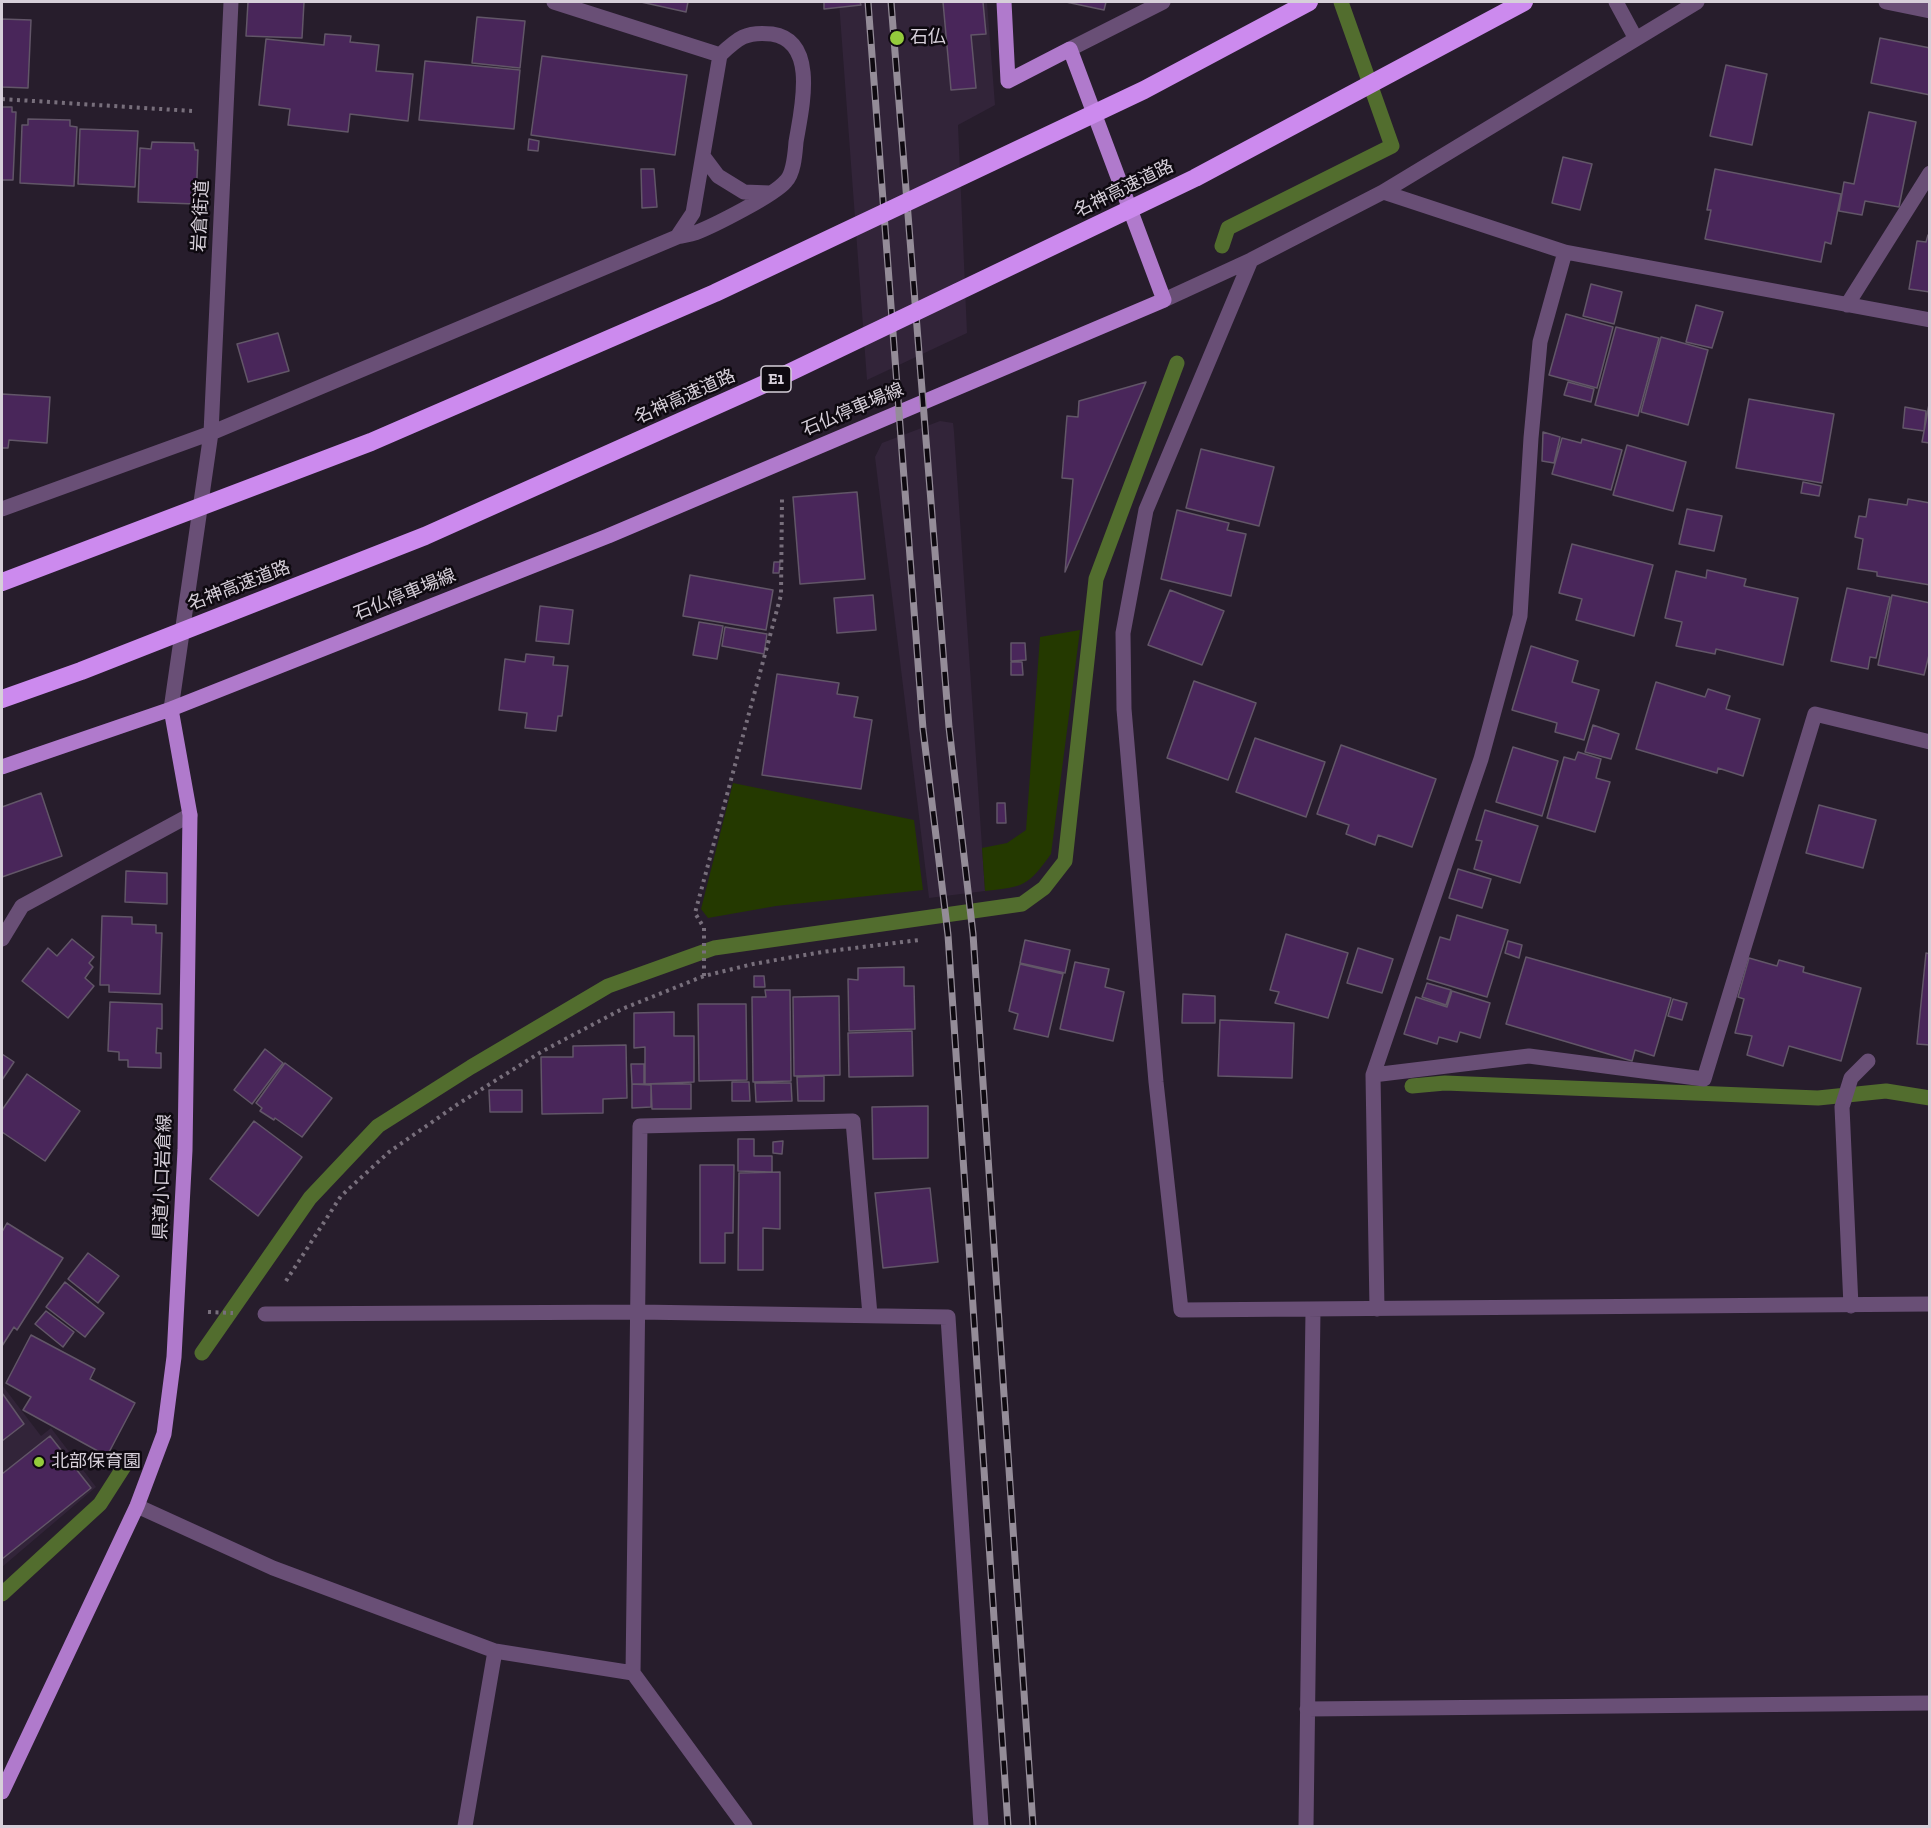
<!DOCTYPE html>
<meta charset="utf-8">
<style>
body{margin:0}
#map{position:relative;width:1931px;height:1828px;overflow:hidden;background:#271d2c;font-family:"Zilla Slab",serif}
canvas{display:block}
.frame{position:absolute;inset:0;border:3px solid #d6cfd9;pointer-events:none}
</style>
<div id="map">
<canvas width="1931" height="1828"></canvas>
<div class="frame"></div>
</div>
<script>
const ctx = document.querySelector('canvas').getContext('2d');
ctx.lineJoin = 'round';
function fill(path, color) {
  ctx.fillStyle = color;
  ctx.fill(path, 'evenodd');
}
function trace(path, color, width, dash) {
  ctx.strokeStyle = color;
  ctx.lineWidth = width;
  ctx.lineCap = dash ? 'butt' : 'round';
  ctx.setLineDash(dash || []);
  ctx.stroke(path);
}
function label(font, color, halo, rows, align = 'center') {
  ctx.font = font + ' "Zilla Slab","Noto Sans JP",serif';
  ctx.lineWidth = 5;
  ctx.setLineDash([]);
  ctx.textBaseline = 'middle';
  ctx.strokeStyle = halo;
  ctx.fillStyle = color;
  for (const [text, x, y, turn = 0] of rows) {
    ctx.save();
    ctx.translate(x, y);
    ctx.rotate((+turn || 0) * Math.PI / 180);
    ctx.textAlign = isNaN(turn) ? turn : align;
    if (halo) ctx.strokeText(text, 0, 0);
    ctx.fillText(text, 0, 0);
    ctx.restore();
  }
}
fill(new Path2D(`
 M 839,2 L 987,2 L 995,105 L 958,125 L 967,333 L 867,380 Z
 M 940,421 L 953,423 L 954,432 L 985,891 L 929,898 L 875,457 L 882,443 Z
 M 2,1385 L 41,1436 L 51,1428 L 96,1487 L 2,1567 Z`), '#322439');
fill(new Path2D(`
 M 1080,630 L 1051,854 C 1028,886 1024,887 985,891 L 982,848 L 1007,843 L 1026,830 L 1040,637 Z
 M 733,783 L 914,820 L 923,890 L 776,906 L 708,918 L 701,909 Z`), '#243900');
trace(new Path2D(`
 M 1222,246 L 1228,228 L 1392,146 L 1341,2
 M 1412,1086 L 1445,1083 L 1818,1098 L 1886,1091 L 1930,1098
 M 202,1353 L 310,1198 L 378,1126 L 471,1067 L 608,986 L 714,948 L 1022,904 L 1044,888 L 1065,861 L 1096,579 L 1177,363
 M 2,1594 L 100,1504 L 125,1465`), '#526d2e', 15);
const building = new Path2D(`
 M 248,2 L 304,2 L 302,38 L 246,36 Z
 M 641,2 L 688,2 L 686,12 Z
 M 824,2 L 860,2 L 861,5 L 824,9 Z
 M 943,2 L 983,2 L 986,34 L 971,35 L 976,88 L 951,90 Z
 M 1066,2 L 1106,2 L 1104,10 Z
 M 477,17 L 525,21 L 520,68 L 472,63 Z
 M 2,19 L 31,20 L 28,88 L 2,87 Z
 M 325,34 L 351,36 L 350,42 L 379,45 L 376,71 L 413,74 L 408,121 L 350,114 L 348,132 L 288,125 L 290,109 L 259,105 L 266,39 L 324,45 Z
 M 1880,38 L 1930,48 L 1930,95 L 1871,83 Z
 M 542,56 L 687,75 L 675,155 L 531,135 Z
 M 425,61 L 520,70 L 514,129 L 419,120 Z
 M 1726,65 L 1767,74 L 1752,145 L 1710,136 Z
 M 2,107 L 12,107 L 12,112 L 16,112 L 13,180 L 2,180 Z
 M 1869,112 L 1916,122 L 1899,207 L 1865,201 L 1862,215 L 1839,211 L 1844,182 L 1854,184 Z
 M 28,119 L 70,120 L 70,126 L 77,127 L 74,186 L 20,183 L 22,125 L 28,125 Z
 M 80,129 L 138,131 L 135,187 L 78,184 Z
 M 529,139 L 539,141 L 538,151 L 528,150 Z
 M 152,142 L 194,143 L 195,150 L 198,150 L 196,204 L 138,202 L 140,148 L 151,149 Z
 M 1563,157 L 1592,164 L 1580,210 L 1552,203 Z
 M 641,169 L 654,169 L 657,207 L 642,208 Z
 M 1715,169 L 1841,194 L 1831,244 L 1825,242 L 1821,262 L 1705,239 L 1711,210 L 1707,210 Z
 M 1928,235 L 1930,235 L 1930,292 L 1909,289 L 1917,241 L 1926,242 Z
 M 1591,284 L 1622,292 L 1614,324 L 1583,316 Z
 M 1696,305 L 1723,312 L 1712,348 L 1686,342 Z
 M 1566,314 L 1613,327 L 1597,388 L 1549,375 Z
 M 1616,327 L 1659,338 L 1638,416 L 1595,405 Z
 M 278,333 L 289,371 L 248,382 L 237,344 Z
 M 1661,337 L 1708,350 L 1688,425 L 1641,412 Z
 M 1146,382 L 1065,572 L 1073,479 L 1062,478 L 1067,416 L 1078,417 L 1079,401 Z
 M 1568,382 L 1594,389 L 1591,402 L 1564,395 Z
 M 2,394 L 50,397 L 47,443 L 9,440 L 8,448 L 2,448 Z
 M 1749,399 L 1834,414 L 1822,483 L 1736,468 Z
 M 1930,399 L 1930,443 L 1922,442 Z
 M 1905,407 L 1926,411 L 1924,431 L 1903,428 Z
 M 1543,432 L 1560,437 L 1554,463 L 1542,461 Z
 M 1562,438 L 1581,443 L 1582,439 L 1622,450 L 1611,490 L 1552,474 Z
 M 1627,445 L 1686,462 L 1673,511 L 1613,495 Z
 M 1201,449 L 1274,467 L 1259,526 L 1186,508 Z
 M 1803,482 L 1821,486 L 1819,496 L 1801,493 Z
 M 857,492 L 865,579 L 800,584 L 793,497 Z
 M 1869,499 L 1907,505 L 1908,499 L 1930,503 L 1930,585 L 1877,576 L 1877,572 L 1858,569 L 1863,539 L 1855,537 L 1859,516 L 1866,517 Z
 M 1687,509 L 1722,516 L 1714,551 L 1679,544 Z
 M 1177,510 L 1229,523 L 1227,530 L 1246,534 L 1231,596 L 1161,579 Z
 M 1572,544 L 1653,565 L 1634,636 L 1576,620 L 1582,599 L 1559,593 Z
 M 774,562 L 780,562 L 779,573 L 773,573 Z
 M 1707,570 L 1746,579 L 1744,586 L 1798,598 L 1783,665 L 1716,649 L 1715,654 L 1676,646 L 1682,622 L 1665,618 L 1676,571 L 1706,578 Z
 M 690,575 L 773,590 L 766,630 L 683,616 Z
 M 1847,588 L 1890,597 L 1876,658 L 1870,657 L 1868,669 L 1831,661 Z
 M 1170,590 L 1224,611 L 1202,665 L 1148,645 Z
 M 873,595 L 876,630 L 837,633 L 834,598 Z
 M 1892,595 L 1930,603 L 1930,651 L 1924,675 L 1878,665 Z
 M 540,606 L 573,610 L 569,644 L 536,641 Z
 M 699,622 L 723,626 L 717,659 L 693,655 Z
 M 725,627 L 767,634 L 764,654 L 722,646 Z
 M 1011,643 L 1025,643 L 1026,660 L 1011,661 Z
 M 1531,646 L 1578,661 L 1572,682 L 1599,690 L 1584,740 L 1555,732 L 1557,723 L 1512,710 Z
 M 526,654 L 554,657 L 553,665 L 568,666 L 562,716 L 558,716 L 556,731 L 525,728 L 527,713 L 499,710 L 505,659 L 525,662 Z
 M 1011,662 L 1022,662 L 1023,675 L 1011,675 Z
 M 777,674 L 839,683 L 837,694 L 858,697 L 854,717 L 872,720 L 861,789 L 762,775 Z
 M 1194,681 L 1256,703 L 1228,780 L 1167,758 Z
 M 1656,682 L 1705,697 L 1708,689 L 1730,696 L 1726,709 L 1760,719 L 1743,776 L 1718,768 L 1717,773 L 1636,749 Z
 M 1593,725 L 1619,734 L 1611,759 L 1585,752 Z
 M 1255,738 L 1325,762 L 1306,817 L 1236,792 Z
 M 1341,745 L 1436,779 L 1412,847 L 1378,835 L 1375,845 L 1346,834 L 1349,825 L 1317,814 Z
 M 1513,747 L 1558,761 L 1542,816 L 1496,802 Z
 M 1578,752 L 1601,759 L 1596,778 L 1610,782 L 1595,832 L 1547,818 L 1564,757 L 1575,760 Z
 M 41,793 L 62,856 L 2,877 L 2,807 Z
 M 997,803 L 1005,803 L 1006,823 L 997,823 Z
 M 1819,805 L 1876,820 L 1863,868 L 1806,853 Z
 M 1485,810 L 1538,826 L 1520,883 L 1474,869 L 1482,841 L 1476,840 Z
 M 1458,869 L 1491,879 L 1482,908 L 1449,898 Z
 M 126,871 L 167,873 L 167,904 L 125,902 Z
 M 1457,915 L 1508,930 L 1487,997 L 1427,979 L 1440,937 L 1450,940 Z
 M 102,916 L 132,917 L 132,924 L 156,925 L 156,933 L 162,933 L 160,994 L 109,992 L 109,985 L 100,985 Z
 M 1286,934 L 1348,953 L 1328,1018 L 1275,1003 L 1279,992 L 1270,990 Z
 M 72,939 L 94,957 L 89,963 L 93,967 L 85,978 L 94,986 L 68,1018 L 22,981 L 48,948 L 57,956 Z
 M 1025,940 L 1070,950 L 1065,973 L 1020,963 Z
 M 1508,941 L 1522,945 L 1519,958 L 1505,953 Z
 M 1358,948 L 1393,959 L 1382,993 L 1347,983 Z
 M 1926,953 L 1930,954 L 1930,1045 L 1917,1044 Z
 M 1526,957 L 1671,998 L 1654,1056 L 1635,1050 L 1632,1061 L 1506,1024 Z
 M 1749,958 L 1777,966 L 1779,960 L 1804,967 L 1803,972 L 1861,988 L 1841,1061 L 1789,1046 L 1783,1066 L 1747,1055 L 1752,1036 L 1735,1033 L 1744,999 L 1738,997 Z
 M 1075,962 L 1109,969 L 1105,987 L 1124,992 L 1113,1041 L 1060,1029 Z
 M 1020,964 L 1063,974 L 1048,1037 L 1014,1029 L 1018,1014 L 1009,1011 Z
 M 904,967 L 904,986 L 914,986 L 915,1029 L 849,1031 L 848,979 L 858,980 L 858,968 Z
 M 754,976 L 764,976 L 765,987 L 754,987 Z
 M 1427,983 L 1451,990 L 1446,1005 L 1422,997 Z
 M 765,990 L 790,990 L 791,1081 L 753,1082 L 752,997 L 766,997 Z
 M 1452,991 L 1490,1003 L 1480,1038 L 1460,1032 L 1457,1042 L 1439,1037 L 1437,1044 L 1404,1034 L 1416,997 L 1447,1007 Z
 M 1183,994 L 1215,996 L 1215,1023 L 1182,1023 Z
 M 839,996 L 840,1075 L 794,1076 L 793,997 Z
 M 1673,999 L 1687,1003 L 1682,1020 L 1668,1016 Z
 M 110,1002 L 162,1004 L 162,1029 L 157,1028 L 156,1053 L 161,1053 L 161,1068 L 128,1067 L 128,1060 L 119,1060 L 119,1052 L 108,1051 Z
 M 698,1004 L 746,1004 L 747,1080 L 699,1081 Z
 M 674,1012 L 674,1036 L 694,1036 L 694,1082 L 645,1084 L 645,1047 L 634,1048 L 634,1013 Z
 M 1220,1020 L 1294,1023 L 1292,1078 L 1218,1076 Z
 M 912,1031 L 913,1076 L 849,1077 L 848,1033 Z
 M 626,1045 L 627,1098 L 603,1099 L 603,1113 L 542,1114 L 541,1057 L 573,1057 L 573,1046 Z
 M 265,1049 L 283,1063 L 252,1104 L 234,1090 Z
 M 2,1054 L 14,1062 L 2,1080 Z
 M 285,1063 L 332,1098 L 302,1137 L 275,1118 L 274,1120 L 260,1111 L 262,1108 L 256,1103 Z
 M 631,1064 L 644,1064 L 644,1084 L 632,1084 Z
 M 27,1074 L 80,1111 L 45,1161 L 2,1132 L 2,1110 Z
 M 824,1076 L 824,1101 L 798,1101 L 797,1077 Z
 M 732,1082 L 749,1082 L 750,1101 L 732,1101 Z
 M 755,1083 L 791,1083 L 792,1101 L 756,1102 Z
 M 632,1084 L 651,1085 L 651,1107 L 632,1108 Z
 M 651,1084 L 691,1084 L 691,1109 L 652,1109 Z
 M 489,1090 L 522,1090 L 522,1112 L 490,1112 Z
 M 928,1106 L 928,1158 L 873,1159 L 872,1107 Z
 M 254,1121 L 302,1157 L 258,1216 L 210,1179 Z
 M 738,1139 L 754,1139 L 754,1156 L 772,1156 L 772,1172 L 738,1171 Z
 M 783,1141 L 782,1154 L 773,1153 L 773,1142 Z
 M 700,1165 L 734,1165 L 733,1233 L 725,1233 L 725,1263 L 700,1263 Z
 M 780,1172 L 780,1229 L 763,1228 L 763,1270 L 738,1270 L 739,1173 Z
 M 930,1188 L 938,1262 L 883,1268 L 875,1193 Z
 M 7,1223 L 63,1258 L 17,1330 L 14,1327 L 2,1346 L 2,1232 Z
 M 88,1253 L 119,1276 L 98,1303 L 68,1279 Z
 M 65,1282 L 104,1313 L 85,1337 L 46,1307 Z
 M 46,1311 L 74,1332 L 63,1347 L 35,1324 Z
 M 31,1335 L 95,1369 L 90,1379 L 135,1403 L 107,1456 L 23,1410 L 31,1397 L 6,1383 Z
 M 2,1393 L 24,1424 L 2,1441 Z
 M 50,1436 L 91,1488 L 2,1559 L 2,1474 Z`);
fill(building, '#49265a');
trace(building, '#625668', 1.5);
trace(new Path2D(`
 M 2,99 L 192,111
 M 704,976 L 704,928 L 695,913 L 781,595 L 782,499
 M 286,1281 L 341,1196 L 389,1152 L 458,1104 L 541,1052 L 622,1009 L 704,976 L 753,964 L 822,952 L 919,940
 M 208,1312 L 233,1313`), '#786f7c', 4, [3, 4.5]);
trace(new Path2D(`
 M 554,2 L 720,55
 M 1616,2 L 1636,39
 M 1886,2 L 1930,11
 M 1070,49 L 1163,2
 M 703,156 L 718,176 L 744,192 L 770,193
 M 1383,192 L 1565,252 L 1930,320
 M 1251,260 L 1146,510 L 1123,633 L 1124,709 L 1156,1082 L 1181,1310 L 1930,1304
 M 1164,300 L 1251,260 L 1383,192 L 1697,2
 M 1847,305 L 1930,173
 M 2,509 L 211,433 L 677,237 C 683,235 689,235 695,233 C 713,226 775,195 786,181 C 794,173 795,153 796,142 C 801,111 819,41 772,34 C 746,31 738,38 720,55 L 693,213 L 677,237
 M 171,709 L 211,433 L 231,2
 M 2,939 L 22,906 L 190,815
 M 1373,1075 L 1529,1056 L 1704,1079 L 1815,714 L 1930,742
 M 1851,1306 L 1842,1107 L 1851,1078 L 1868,1061
 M 1377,1309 L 1373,1075 L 1481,759 L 1520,616 L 1531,438 L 1540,342 L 1565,252
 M 265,1314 L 639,1312 L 948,1317 L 981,1826
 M 137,1506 L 273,1568 L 495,1651 L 633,1673 L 745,1826
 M 633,1673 L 640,1126 L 853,1121 L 870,1315
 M 1307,1709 L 1930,1703
 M 465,1826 L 495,1651
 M 1306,1826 L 1313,1310`), '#694f76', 15);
trace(new Path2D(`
 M 2,767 L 171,709 L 608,536 L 1164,300 L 1070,49 L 1008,81 L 1004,2
 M 2,1792 L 137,1506 L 164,1434 L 174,1357 L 185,1150 L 190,815 L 171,709`), '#b07acc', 15);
const rail = new Path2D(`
 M 868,2 L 923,729 L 948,935 L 1008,1826
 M 891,2 L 949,727 L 973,934 L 1033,1826`);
trace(rail, '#948c98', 7);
trace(rail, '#0e0910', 4.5, [14]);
trace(new Path2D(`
 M 2,582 L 371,442 L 715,293 L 1144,90 L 1309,2
 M 2,699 L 81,671 L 425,536 L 780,377 L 1195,178 L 1524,2`), '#cc8aee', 18);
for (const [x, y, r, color] of [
 [897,38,8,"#94cc3c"],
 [39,1462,6,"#94cc3c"]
]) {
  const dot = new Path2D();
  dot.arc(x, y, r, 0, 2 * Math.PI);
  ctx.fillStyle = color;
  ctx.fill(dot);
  trace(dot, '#0e0910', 2);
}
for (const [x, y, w] of [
 [776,379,30]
]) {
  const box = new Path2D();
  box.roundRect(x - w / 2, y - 13, w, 26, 4.5);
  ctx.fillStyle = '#0e0910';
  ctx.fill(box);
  trace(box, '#d6cfd9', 1.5);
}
label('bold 16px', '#d6cfd9', null, [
 ["E1",776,379]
]);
label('18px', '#d6cfd9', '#0e0910', [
 ["石仏",910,38],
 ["北部保育園",51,1462]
], 'left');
label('18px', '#d6cfd9', '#0e0910', [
 ["名神高速道路",1124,189,-26],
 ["岩倉街道",201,216,-87],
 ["名神高速道路",685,397,-24],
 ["石仏停車場線",853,410,-23],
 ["名神高速道路",239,586,-21],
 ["石仏停車場線",405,595,-22],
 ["県道小口岩倉線",163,1177,-88]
]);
</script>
